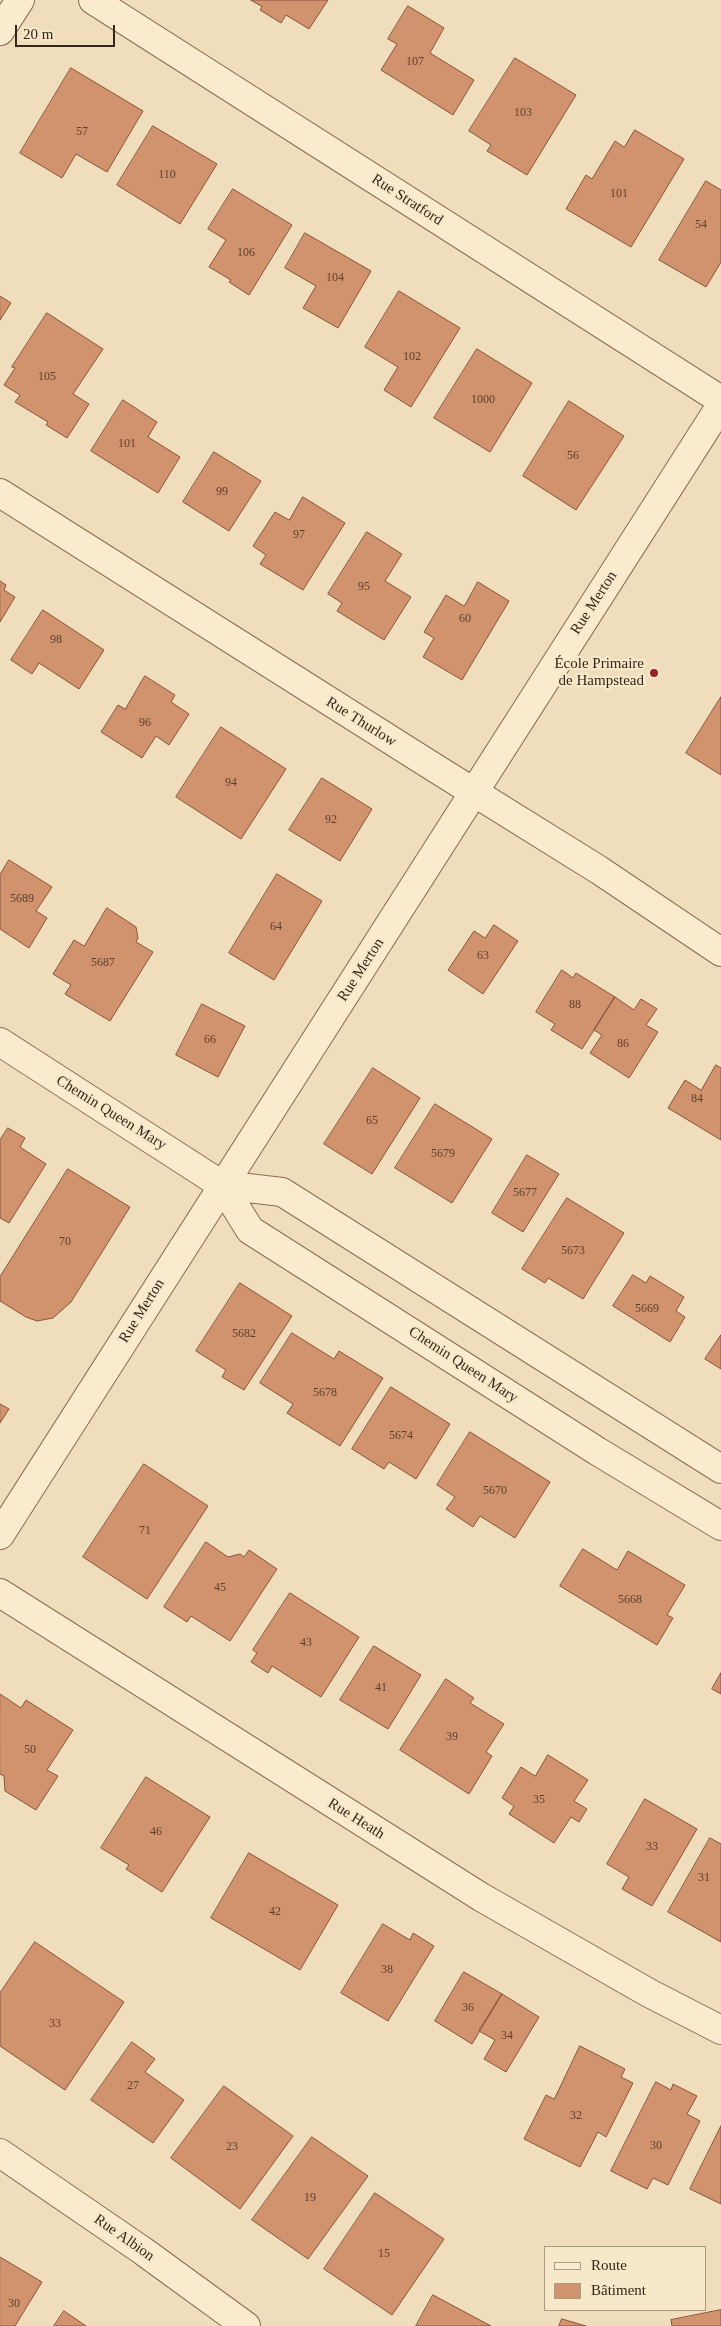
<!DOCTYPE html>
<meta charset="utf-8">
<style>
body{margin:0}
#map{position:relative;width:721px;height:2326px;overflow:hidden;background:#f0ddbb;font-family:"Times New Roman",serif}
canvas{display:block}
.legend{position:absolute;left:544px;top:2246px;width:162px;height:65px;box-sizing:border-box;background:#f7e8ca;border:1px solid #aa9a84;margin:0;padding:6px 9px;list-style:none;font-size:15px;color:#36261a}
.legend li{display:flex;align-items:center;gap:10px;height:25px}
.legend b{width:25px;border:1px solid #aa9a84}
.scale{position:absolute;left:15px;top:25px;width:100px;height:22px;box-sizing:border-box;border:2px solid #36261a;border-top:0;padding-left:6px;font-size:15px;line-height:18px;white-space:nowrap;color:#36261a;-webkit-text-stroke:4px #f7e8ca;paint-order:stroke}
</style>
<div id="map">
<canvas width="721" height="2326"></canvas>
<ul class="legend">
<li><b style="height:6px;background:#fbebce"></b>Route</li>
<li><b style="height:14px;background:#d1926e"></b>Bâtiment</li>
</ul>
<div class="scale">20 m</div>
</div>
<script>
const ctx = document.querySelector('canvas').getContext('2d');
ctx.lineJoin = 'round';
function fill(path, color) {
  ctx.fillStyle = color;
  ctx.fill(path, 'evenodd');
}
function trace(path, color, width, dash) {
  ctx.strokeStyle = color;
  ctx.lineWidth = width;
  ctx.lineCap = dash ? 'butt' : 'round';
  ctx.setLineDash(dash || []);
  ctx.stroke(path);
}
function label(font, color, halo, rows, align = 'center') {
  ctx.font = font + ' "Times New Roman",serif';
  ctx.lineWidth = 4.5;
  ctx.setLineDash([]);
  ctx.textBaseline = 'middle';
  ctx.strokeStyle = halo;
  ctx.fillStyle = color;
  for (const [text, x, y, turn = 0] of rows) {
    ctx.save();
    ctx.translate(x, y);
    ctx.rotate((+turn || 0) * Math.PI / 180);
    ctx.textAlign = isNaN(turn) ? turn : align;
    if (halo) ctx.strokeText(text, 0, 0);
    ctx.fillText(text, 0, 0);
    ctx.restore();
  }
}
const building = new Path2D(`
 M 251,0 L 328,0 L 309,29 L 286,15 L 281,23 L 260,10 L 262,7 Z
 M 408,6 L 444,28 L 430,53 L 474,80 L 453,115 L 381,70 L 397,44 L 388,39 Z
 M 515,58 L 576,95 L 527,175 L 487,151 L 491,145 L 469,131 Z
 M 71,68 L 143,111 L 107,172 L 76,154 L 62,178 L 20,153 Z
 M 153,126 L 217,164 L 180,224 L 117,185 Z
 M 635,130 L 684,159 L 631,247 L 566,209 L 586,175 L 592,179 L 615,141 L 624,147 Z
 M 706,181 L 721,190 L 721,262 L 706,287 L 659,260 Z
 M 233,189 L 292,225 L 249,295 L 229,282 L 231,280 L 209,267 L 226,240 L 208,229 Z
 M 305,233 L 371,271 L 338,328 L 303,308 L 316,286 L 285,268 Z
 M 399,291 L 460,328 L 411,407 L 384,390 L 398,367 L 365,347 Z
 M 0,296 L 11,303 L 0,320 Z
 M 47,313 L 103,349 L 73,394 L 89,404 L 67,438 L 46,425 L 48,422 L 15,402 L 20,395 L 4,385 L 15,368 L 12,367 Z
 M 477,349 L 532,383 L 490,452 L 434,418 Z
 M 123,400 L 157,422 L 148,437 L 180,457 L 158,493 L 91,451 Z
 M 569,401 L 624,436 L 576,510 L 523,476 Z
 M 214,452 L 261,481 L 229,531 L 183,502 Z
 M 303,497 L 345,523 L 303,590 L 260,564 L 266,555 L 253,546 L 275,512 L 289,520 Z
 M 367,532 L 402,554 L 385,581 L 411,597 L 384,640 L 337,611 L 342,603 L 328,594 Z
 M 0,581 L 6,585 L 4,590 L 15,597 L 0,622 Z
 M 478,582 L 509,601 L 462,680 L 423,657 L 434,638 L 424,632 L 446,595 L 464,606 Z
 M 43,610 L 104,650 L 79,689 L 39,663 L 32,674 L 11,660 Z
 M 145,676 L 175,695 L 171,702 L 189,714 L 169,745 L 156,736 L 142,758 L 101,732 L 118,705 L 125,709 Z
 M 721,697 L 721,775 L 686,753 Z
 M 221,727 L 286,769 L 241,839 L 176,797 Z
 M 322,778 L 372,809 L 340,861 L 289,830 Z
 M 9,860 L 52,887 L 36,911 L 47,918 L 29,948 L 0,929 L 0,875 Z
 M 277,874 L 322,901 L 274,980 L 229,953 Z
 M 107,908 L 136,927 L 138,938 L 136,942 L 153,952 L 110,1021 L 65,994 L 71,985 L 53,974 L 74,940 L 84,946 Z
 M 494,925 L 518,941 L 483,994 L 448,970 L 474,931 L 485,938 Z
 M 562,970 L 573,978 L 576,973 L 615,997 L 582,1049 L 551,1030 L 555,1024 L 536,1012 Z
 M 615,997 L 634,1010 L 641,999 L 657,1009 L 646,1025 L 658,1032 L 629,1078 L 590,1053 L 602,1035 L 594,1030 Z
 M 202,1004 L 245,1026 L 218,1077 L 176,1055 Z
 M 716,1065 L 721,1068 L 721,1140 L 668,1108 L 685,1080 L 701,1090 Z
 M 373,1068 L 420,1098 L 372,1174 L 324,1144 Z
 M 435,1104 L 492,1139 L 452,1203 L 395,1168 Z
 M 8,1128 L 25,1138 L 20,1147 L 46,1164 L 9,1223 L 0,1218 L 0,1140 Z
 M 527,1155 L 559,1174 L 523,1232 L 492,1213 Z
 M 68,1169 L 130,1207 L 71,1302 L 53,1318 L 37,1321 L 26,1317 L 0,1301 L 0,1277 Z
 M 567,1198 L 624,1233 L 583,1299 L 548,1278 L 545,1283 L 522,1269 Z
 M 633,1275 L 646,1283 L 650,1276 L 684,1297 L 676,1311 L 685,1317 L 670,1342 L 613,1306 Z
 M 240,1283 L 292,1316 L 244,1390 L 222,1377 L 226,1370 L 196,1351 Z
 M 292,1333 L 334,1359 L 339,1351 L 383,1378 L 340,1446 L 287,1413 L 293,1404 L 260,1383 Z
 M 721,1335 L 721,1369 L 705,1359 Z
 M 391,1387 L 450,1424 L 416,1479 L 389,1462 L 384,1469 L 352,1449 Z
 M 0,1404 L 9,1409 L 0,1423 Z
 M 470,1432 L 550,1482 L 515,1538 L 480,1516 L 473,1527 L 446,1509 L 455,1497 L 437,1485 Z
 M 144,1464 L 208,1506 L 147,1599 L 83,1557 Z
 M 206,1542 L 228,1557 L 240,1554 L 244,1557 L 249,1550 L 277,1569 L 230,1641 L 191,1616 L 187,1622 L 164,1607 Z
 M 583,1549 L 617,1570 L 628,1551 L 685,1585 L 667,1615 L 673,1618 L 657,1645 L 560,1586 Z
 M 290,1593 L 359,1637 L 321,1697 L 272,1666 L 268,1673 L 251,1662 L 257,1653 L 253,1650 Z
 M 374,1646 L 421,1675 L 388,1729 L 340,1700 Z
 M 721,1673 L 721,1694 L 712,1689 Z
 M 446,1679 L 474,1698 L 470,1703 L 504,1724 L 486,1752 L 492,1756 L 469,1794 L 400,1750 Z
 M 0,1694 L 21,1708 L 26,1700 L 73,1730 L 47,1770 L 58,1776 L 36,1810 L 5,1791 L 4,1776 L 0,1774 Z
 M 548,1755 L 588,1780 L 574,1801 L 587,1809 L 579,1822 L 571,1817 L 554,1843 L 509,1814 L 514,1806 L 502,1798 L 521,1767 L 535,1776 Z
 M 146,1777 L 210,1817 L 162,1892 L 126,1869 L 129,1865 L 101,1848 Z
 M 645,1799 L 697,1829 L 652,1906 L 622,1889 L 629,1877 L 607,1864 Z
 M 710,1838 L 721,1844 L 721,1942 L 668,1912 Z
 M 249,1853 L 338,1905 L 300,1970 L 211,1918 Z
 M 383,1924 L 410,1940 L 413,1933 L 434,1946 L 388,2021 L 341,1993 Z
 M 35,1942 L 124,2002 L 65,2090 L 0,2046 L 0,1993 Z
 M 464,1972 L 502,1994 L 472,2044 L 435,2021 Z
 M 502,1994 L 539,2017 L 506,2072 L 484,2059 L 495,2040 L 479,2031 Z
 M 132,2042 L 155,2059 L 145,2072 L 184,2100 L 153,2143 L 91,2100 Z
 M 580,2046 L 625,2069 L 621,2077 L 633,2083 L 606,2137 L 598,2132 L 580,2167 L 524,2139 L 546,2095 L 554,2099 Z
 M 656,2082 L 671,2090 L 673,2084 L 697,2096 L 687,2114 L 700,2121 L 668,2185 L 653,2178 L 647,2189 L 611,2171 Z
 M 224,2086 L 293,2136 L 240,2209 L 171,2158 Z
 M 721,2126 L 721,2204 L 690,2189 Z
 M 312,2137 L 368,2176 L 308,2259 L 252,2220 Z
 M 375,2193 L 444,2239 L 392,2315 L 324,2269 Z
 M 0,2257 L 42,2282 L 15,2326 L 0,2326 Z
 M 433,2295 L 491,2326 L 416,2326 Z
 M 721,2310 L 721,2326 L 672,2326 L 671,2320 Z
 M 64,2311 L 86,2326 L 54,2326 Z
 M 562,2319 L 586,2326 L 559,2326 Z`);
fill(building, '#d1926e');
trace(building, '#885439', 1);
const minor = new Path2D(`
 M 93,0 L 721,400
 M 0,31 L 20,0
 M 0,493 L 435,768 L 599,870 L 721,952
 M 0,1535 L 721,405
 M 0,1593 L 481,1897 L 649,1993 L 721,2030
 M 0,2153 L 143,2251 L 246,2326`);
const tertiary = new Path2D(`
 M 0,1042 L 222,1185 L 250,1230 L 597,1451 L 721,1526
 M 222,1185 L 282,1192 L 721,1469`);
trace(minor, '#886d54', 30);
trace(tertiary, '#886d54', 30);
trace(minor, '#fbebce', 28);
trace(tertiary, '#fbebce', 28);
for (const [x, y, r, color] of [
 [654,673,5,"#9a2128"]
]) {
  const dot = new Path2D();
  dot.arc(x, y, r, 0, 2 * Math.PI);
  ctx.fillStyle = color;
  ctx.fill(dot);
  trace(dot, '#f7e8ca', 2);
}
label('12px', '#5d412f', null, [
 ["107",415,62],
 ["103",523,113],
 ["57",82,132],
 ["110",167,175],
 ["101",619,194],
 ["54",701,225],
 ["106",246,253],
 ["104",335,278],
 ["102",412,357],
 ["105",47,377],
 ["1000",483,400],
 ["101",127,444],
 ["56",573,456],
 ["99",222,492],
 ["97",299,535],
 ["95",364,587],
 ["60",465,619],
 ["98",56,640],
 ["96",145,723],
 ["94",231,783],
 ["92",331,820],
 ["5689",22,899],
 ["64",276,927],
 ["63",483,956],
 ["5687",103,963],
 ["88",575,1005],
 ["66",210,1040],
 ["86",623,1044],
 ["84",697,1099],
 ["65",372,1121],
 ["5679",443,1154],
 ["5677",525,1193],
 ["70",65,1242],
 ["5673",573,1251],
 ["5669",647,1309],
 ["5682",244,1334],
 ["5678",325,1393],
 ["5674",401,1436],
 ["5670",495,1491],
 ["71",145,1531],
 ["45",220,1588],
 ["5668",630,1600],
 ["43",306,1643],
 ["41",381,1688],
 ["39",452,1737],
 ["50",30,1750],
 ["35",539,1800],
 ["46",156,1832],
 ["33",652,1847],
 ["31",704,1878],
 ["42",275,1912],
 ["38",387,1970],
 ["36",468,2008],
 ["33",55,2024],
 ["34",507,2036],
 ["27",133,2086],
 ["32",576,2116],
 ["30",656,2146],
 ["23",232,2147],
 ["19",310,2198],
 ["15",384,2254],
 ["30",14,2304]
]);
label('15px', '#36261a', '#f7e8ca', [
 ["Rue Stratford",407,200,33],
 ["Rue Merton",594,603,-57],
 ["Rue Thurlow",361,722,32],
 ["Rue Merton",361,970,-57],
 ["Chemin Queen Mary",111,1113,32],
 ["Rue Merton",142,1311,-58],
 ["Chemin Queen Mary",463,1365,33],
 ["Rue Heath",356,1819,32],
 ["Rue Albion",124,2238,35]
]);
label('15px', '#36261a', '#f7e8ca', [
 ["École Primaire",644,664],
 ["de Hampstead",644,681]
], 'right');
</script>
